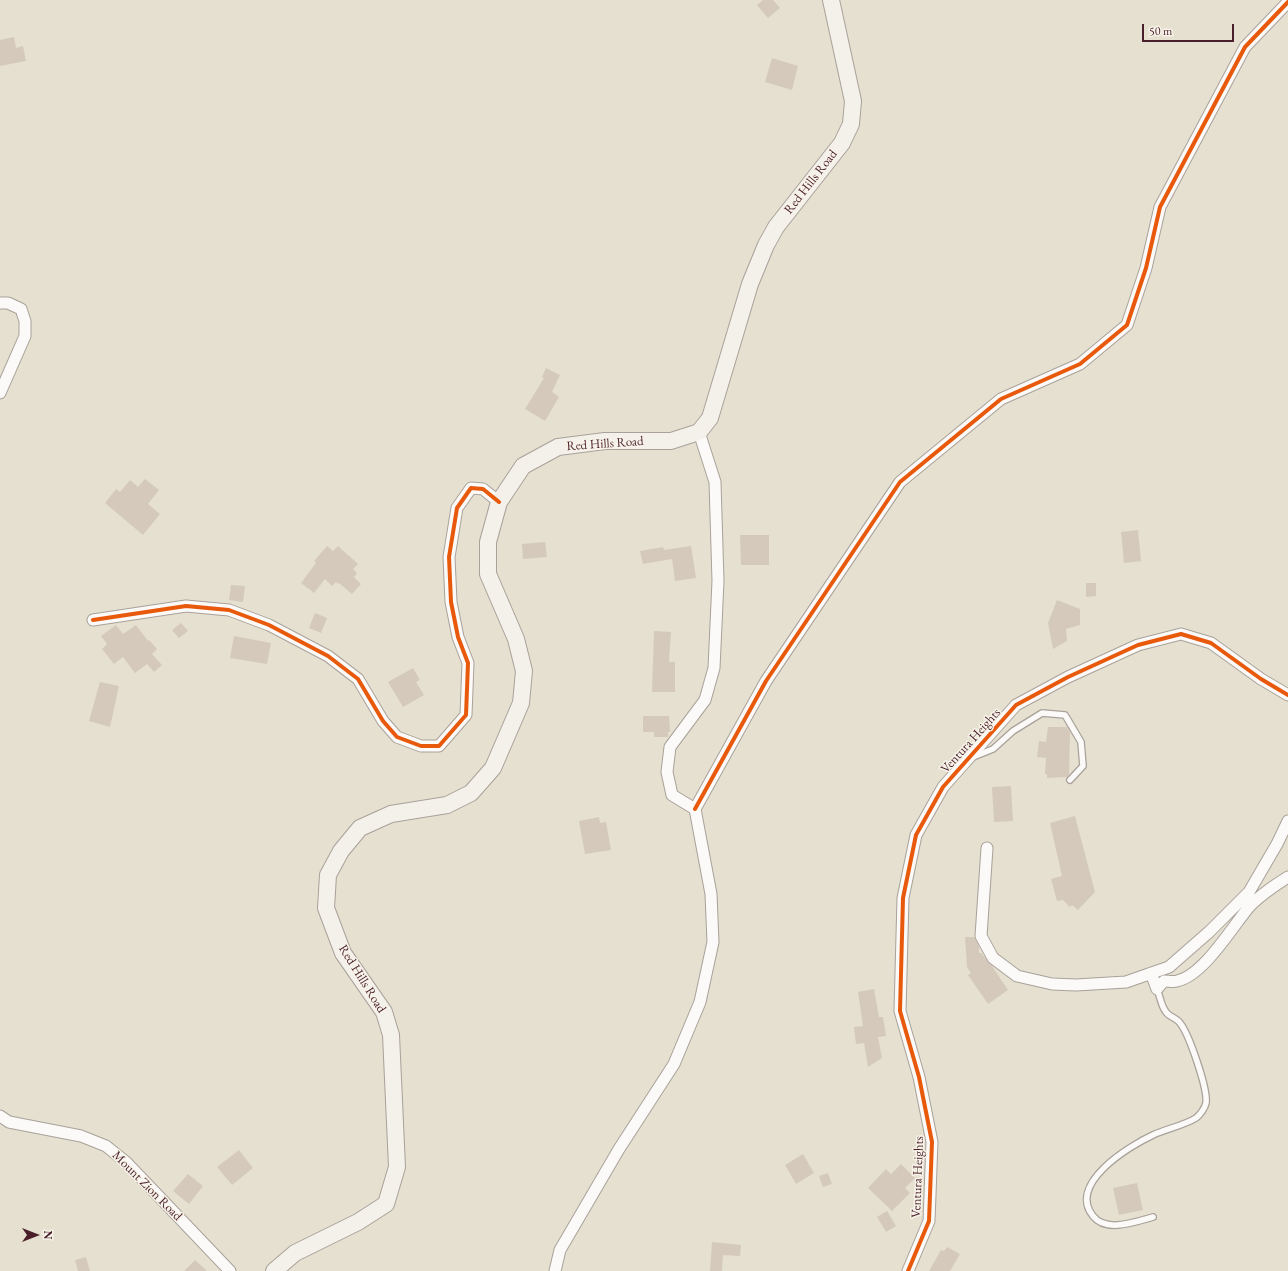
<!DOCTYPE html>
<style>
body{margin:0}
#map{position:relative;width:1288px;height:1271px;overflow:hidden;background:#e5e0d0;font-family:"EB Garamond",serif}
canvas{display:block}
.north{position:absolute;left:16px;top:1215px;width:40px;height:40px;-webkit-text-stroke:3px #f7f3e8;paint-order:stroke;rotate:90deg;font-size:11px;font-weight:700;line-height:16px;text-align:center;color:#4a1f2b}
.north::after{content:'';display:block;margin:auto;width:14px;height:18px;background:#4a1f2b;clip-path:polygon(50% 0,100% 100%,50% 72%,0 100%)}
.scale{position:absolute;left:1142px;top:24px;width:92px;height:18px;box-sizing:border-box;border:2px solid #4a1f2b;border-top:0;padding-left:5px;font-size:12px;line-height:14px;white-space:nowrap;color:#4a1f2b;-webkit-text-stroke:3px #f7f3e8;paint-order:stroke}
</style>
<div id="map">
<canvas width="1288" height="1271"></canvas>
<div class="north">N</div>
<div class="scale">50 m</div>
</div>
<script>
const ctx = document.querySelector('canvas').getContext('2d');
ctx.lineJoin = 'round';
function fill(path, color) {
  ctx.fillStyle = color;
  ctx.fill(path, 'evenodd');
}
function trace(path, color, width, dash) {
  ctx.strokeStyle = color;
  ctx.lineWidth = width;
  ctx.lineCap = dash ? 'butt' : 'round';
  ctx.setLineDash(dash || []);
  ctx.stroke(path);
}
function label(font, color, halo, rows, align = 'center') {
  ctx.font = font + ' "EB Garamond",serif';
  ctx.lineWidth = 3;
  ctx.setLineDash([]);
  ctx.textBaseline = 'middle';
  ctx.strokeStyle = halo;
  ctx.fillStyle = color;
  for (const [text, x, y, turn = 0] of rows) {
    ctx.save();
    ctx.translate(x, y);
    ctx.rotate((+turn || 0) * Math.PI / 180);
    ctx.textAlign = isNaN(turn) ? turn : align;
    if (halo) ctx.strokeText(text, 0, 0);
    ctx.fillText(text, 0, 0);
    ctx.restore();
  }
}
fill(new Path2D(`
 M 763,0 L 773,0 L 780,8 L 768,18 L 757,5 Z
 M 14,37 L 16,48 L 23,46 L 26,61 L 0,66 L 0,40 Z
 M 772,58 L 798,66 L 792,90 L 765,82 Z
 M 546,368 L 560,375 L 552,392 L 559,397 L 545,421 L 525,409 L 544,378 L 542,377 Z
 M 145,479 L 159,490 L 148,504 L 160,514 L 143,535 L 105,503 L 116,489 L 120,492 L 130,480 L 138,487 Z
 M 1138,530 L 1141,561 L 1124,563 L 1121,532 Z
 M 740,535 L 769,535 L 769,565 L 741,565 Z
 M 545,542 L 547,557 L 523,559 L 522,544 Z
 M 327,546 L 333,551 L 338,546 L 358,564 L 353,569 L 357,573 L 354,577 L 361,584 L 352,594 L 339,583 L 338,584 L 336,582 L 332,586 L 325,579 L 314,593 L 301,583 L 316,563 L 314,561 Z
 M 691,546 L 696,578 L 675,581 L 672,559 L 643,564 L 640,551 L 663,547 L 664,550 Z
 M 1086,583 L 1096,583 L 1096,596 L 1086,597 Z
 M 231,585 L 245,586 L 243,602 L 229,600 Z
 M 1057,600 L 1080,609 L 1080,625 L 1066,629 L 1067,641 L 1053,649 L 1048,623 Z
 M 315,613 L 327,618 L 321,633 L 309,628 Z
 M 181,623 L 188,631 L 179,638 L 172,630 Z
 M 116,625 L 123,634 L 136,625 L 148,641 L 149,640 L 157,649 L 152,654 L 162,665 L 154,672 L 147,664 L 135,673 L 123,657 L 114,664 L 102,649 L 107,644 L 101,636 Z
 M 654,631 L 671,632 L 669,662 L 675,662 L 675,692 L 652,692 Z
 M 234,636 L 271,643 L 267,664 L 230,658 Z
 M 413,668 L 420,680 L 416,682 L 424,695 L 403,707 L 388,682 Z
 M 100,682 L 119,686 L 110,727 L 89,721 Z
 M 643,716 L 669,716 L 670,732 L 668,732 L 668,737 L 654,737 L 654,732 L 643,732 Z
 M 1048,727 L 1067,727 L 1070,732 L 1069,775 L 1067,777 L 1047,778 L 1047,774 L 1045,774 L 1046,758 L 1037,757 L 1039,741 L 1046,742 Z
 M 1011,786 L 1013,821 L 994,822 L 992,787 Z
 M 1075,816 L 1095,892 L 1078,910 L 1072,905 L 1070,907 L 1063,900 L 1057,901 L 1051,879 L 1062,876 L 1050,823 Z
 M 599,817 L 600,823 L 606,822 L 611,850 L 585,854 L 579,821 Z
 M 965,937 L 974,937 L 979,946 L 979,953 L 981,953 L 992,966 L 1008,990 L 988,1004 L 968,975 L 971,973 L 967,967 Z
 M 874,989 L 879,1017 L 883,1017 L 886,1036 L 878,1037 L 882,1058 L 868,1067 L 864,1043 L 856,1044 L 854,1027 L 863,1026 L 858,992 Z
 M 239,1150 L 253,1168 L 232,1185 L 217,1167 Z
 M 803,1154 L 814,1173 L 796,1184 L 785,1165 Z
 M 901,1164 L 915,1178 L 905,1188 L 910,1193 L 892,1211 L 868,1188 L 886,1169 L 891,1174 Z
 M 828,1173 L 832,1184 L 823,1187 L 819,1176 Z
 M 188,1174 L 203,1186 L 189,1204 L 173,1191 Z
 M 1137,1183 L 1143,1210 L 1119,1215 L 1113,1188 Z
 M 887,1211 L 896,1226 L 886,1232 L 877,1217 Z
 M 712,1242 L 741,1245 L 740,1256 L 723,1255 L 722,1271 L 710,1271 Z
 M 947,1247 L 960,1254 L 950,1271 L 929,1271 L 941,1250 L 944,1251 Z
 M 86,1257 L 90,1271 L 78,1271 L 75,1260 Z
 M 195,1260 L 207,1271 L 184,1271 Z`), '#d5c9bb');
const lane = new Path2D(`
 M 973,757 L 993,749 L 1013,731 L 1042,713 L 1065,715 L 1081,742 L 1083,766 L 1070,780
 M 1153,1217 C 1135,1222 1106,1233 1093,1216 C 1067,1184 1129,1146 1153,1135 C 1166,1129 1185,1125 1196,1118 C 1200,1115 1205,1108 1206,1103 C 1208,1089 1189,1034 1180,1023 C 1177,1018 1169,1017 1166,1012 C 1161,1006 1160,996 1157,989`);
const street = new Path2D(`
 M 0,303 L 8,303 L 21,309 L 25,321 L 25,336 L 0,393
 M 93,620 L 186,606 L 229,610 L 269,625 L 328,656 L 358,679 L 383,721 L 397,737 L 421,746 L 439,746 L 466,715 L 468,663 L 458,637 L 451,602 L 449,557 L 457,508 L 471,488 L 483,489 L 499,502
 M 695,809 L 766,681 L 900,482 L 1001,399 L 1080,364 L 1127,325 L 1146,268 L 1160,207 L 1245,47 L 1288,2
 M 987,848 L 981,936 L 993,958 L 1017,976 L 1052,984 L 1076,985 L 1126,982 L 1169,967 L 1209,932 L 1249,892 L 1277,844 L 1288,821
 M 1151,973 L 1157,989 L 1164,981 C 1168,981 1173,982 1177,981 C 1204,975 1232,927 1249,907 C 1260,895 1274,886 1288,877
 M 0,1116 L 9,1122 L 81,1136 L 106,1146 L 126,1162 L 230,1271
 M 555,1271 L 560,1250 L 619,1149 L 674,1064 L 700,1002 L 713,942 L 711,894 L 695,809 L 672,795 L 667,772 L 670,747 L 705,700 L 714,668 L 718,581 L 715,482 L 699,432
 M 908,1271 L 929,1221 L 932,1142 L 919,1077 L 900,1011 L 903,898 L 916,835 L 943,787 L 1016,705 L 1068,677 L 1138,645 L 1181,634 L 1211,643 L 1261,679 L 1288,695`);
const secondary = new Path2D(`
 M 274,1271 L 295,1253 L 358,1222 L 386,1204 L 397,1167 L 391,1035 L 384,1012 L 343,953 L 326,908 L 328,875 L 341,851 L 360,828 L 391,814 L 447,805 L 471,793 L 493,768 L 521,703 L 524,671 L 516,639 L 488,574 L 488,542 L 499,502 L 523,466 L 558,447 L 605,441 L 671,441 L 699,432 L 710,418 L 750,284 L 766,245 L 776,227 L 842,143 L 851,124 L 853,101 L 831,0`);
trace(lane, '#a9a19a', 8);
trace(street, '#a9a19a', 13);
trace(secondary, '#a9a19a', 18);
trace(lane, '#fbfaf8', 5.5);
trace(street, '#fbfaf8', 11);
trace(secondary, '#f4f1ea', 16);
trace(new Path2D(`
 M 93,620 L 186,606 L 229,610 L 269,625 L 328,656 L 358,679 L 383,721 L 397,737 L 421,746 L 439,746 L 466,715 L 468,663 L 458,637 L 451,602 L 449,557 L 457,508 L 471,488 L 483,489 L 499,502
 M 695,809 L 766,681 L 900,482 L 1001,399 L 1080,364 L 1127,325 L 1146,268 L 1160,207 L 1245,47 L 1288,2
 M 908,1271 L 929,1221 L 932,1142 L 919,1077 L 900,1011 L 903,898 L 916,835 L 943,787 L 1016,705 L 1068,677 L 1138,645 L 1181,634 L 1211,643 L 1261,679 L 1288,695`), '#e8590c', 4);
label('13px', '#4a1f2b', '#f7f3e8', [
 ["Red Hills Road",811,182,-52],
 ["Red Hills Road",605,444,-4],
 ["Ventura Heights",971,741,-48],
 ["Red Hills Road",362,979,58],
 ["Ventura Heights",918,1177,-88],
 ["Mount Zion Road",147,1186,45]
]);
</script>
